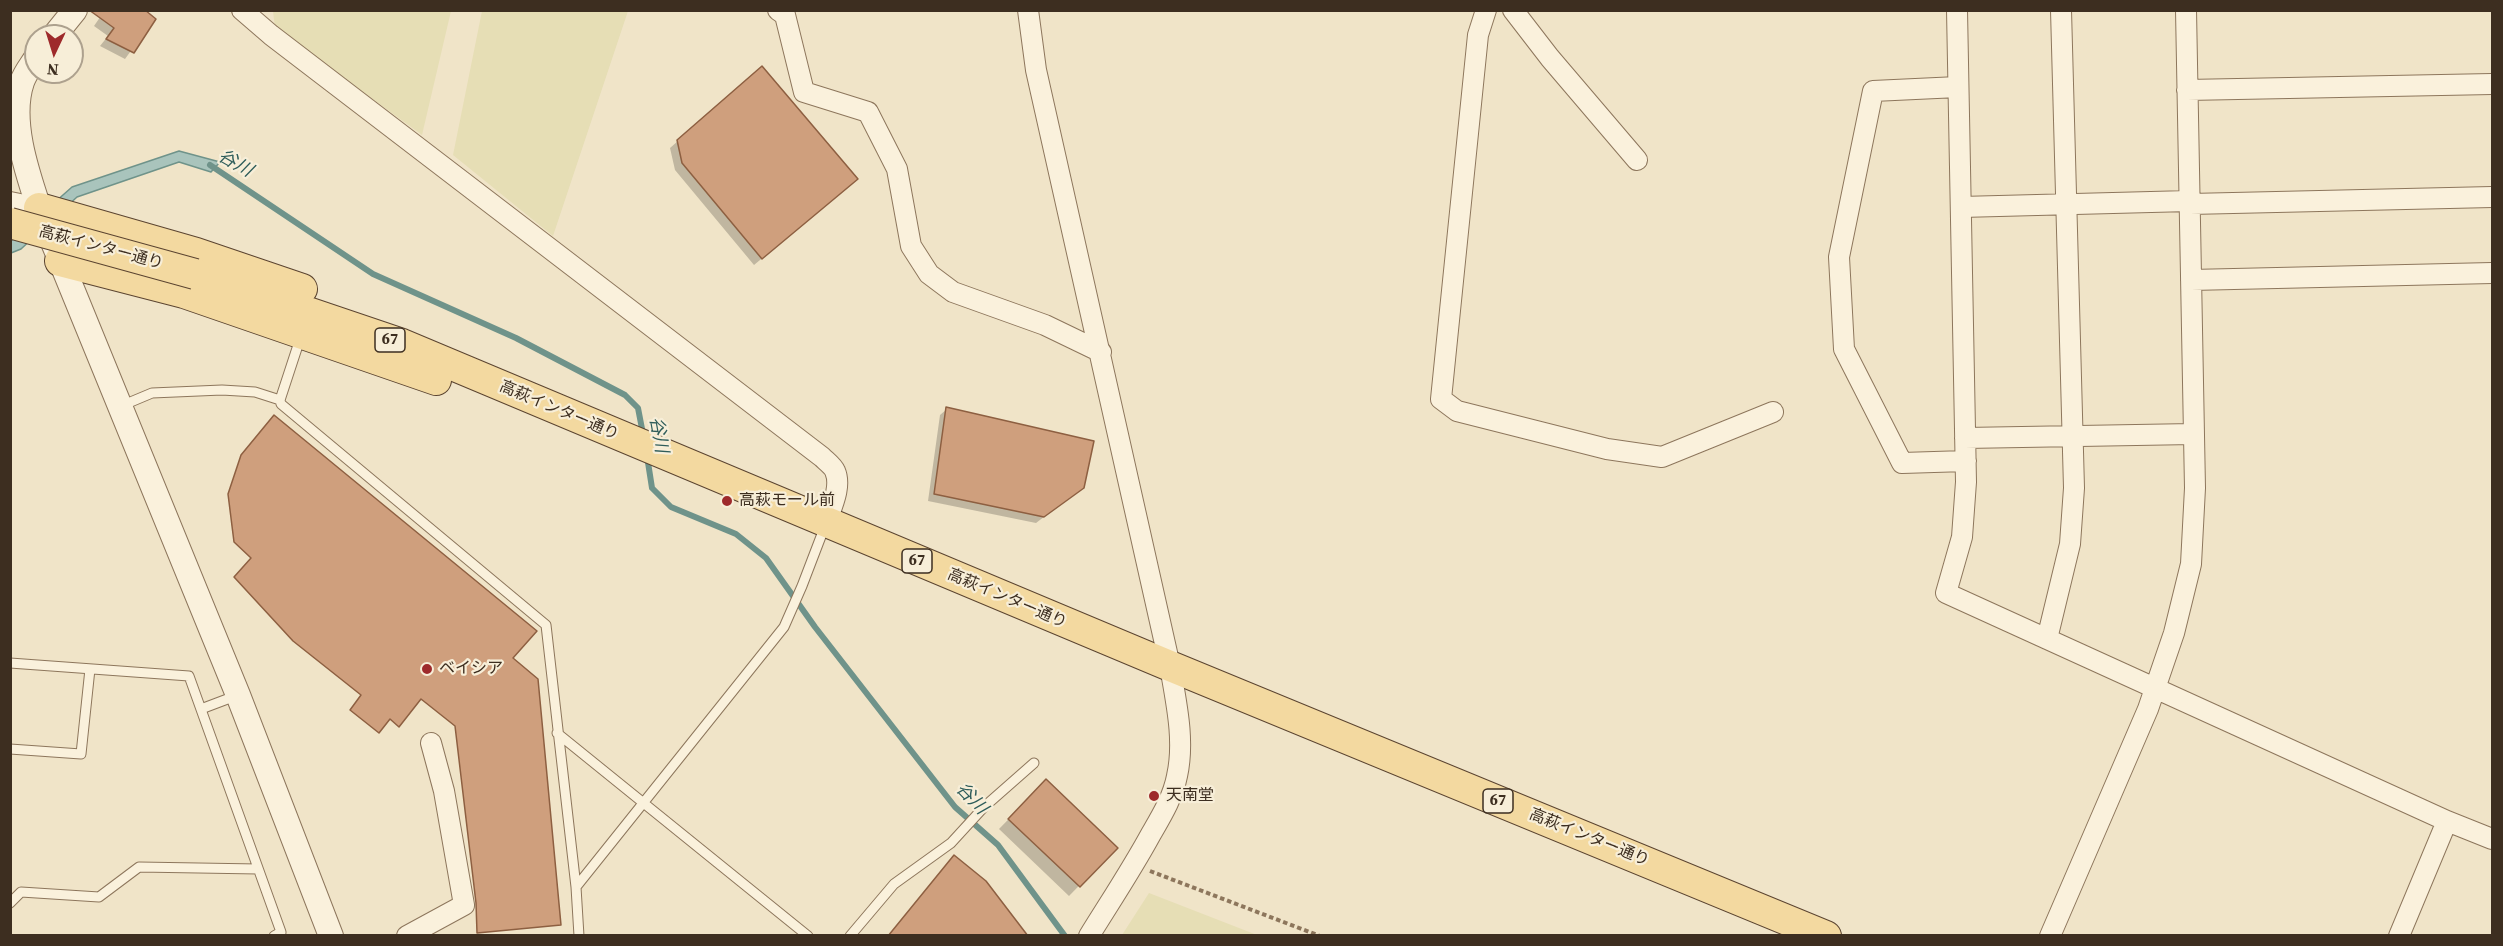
<!DOCTYPE html>
<meta charset="utf-8">
<style>
body{margin:0}
#map{position:relative;width:2503px;height:946px;overflow:hidden;background:#f0e4c8;font-family:"Source Serif 4",serif}
canvas{display:block}
.frame{position:absolute;inset:0;border:12px solid #3d2e20;pointer-events:none}
.north{position:absolute;left:24px;top:24px;width:60px;height:60px;box-sizing:border-box;background:#f7eed8;border:2px solid #ada18e;border-radius:50%;rotate:184deg;font-size:16px;font-weight:700;line-height:24px;text-align:center;color:#3d2e20}
.north::after{content:'';display:block;margin:auto;width:21px;height:27px;background:#9e2a2b;clip-path:polygon(50% 0,100% 100%,50% 72%,0 100%)}
</style>
<div id="map">
<canvas width="2503" height="946"></canvas>
<div class="frame"></div>
<div class="north">N</div>
</div>
<script>
const ctx = document.querySelector('canvas').getContext('2d');
ctx.lineJoin = 'round';
function fill(path, color) {
  ctx.fillStyle = color;
  ctx.fill(path, 'evenodd');
}
function trace(path, color, width, dash) {
  ctx.strokeStyle = color;
  ctx.lineWidth = width;
  ctx.lineCap = dash ? 'butt' : 'round';
  ctx.setLineDash(dash || []);
  ctx.stroke(path);
}
function label(font, color, halo, rows, align = 'center') {
  ctx.font = font + ' "Source Serif 4","Noto Sans JP",serif';
  ctx.lineWidth = 4.5;
  ctx.setLineDash([]);
  ctx.textBaseline = 'middle';
  ctx.strokeStyle = halo;
  ctx.fillStyle = color;
  for (const [text, x, y, turn = 0] of rows) {
    ctx.save();
    ctx.translate(x, y);
    ctx.rotate((+turn || 0) * Math.PI / 180);
    ctx.textAlign = isNaN(turn) ? turn : align;
    if (halo) ctx.strokeText(text, 0, 0);
    ctx.fillText(text, 0, 0);
    ctx.restore();
  }
}
fill(new Path2D(`
 M 273,11 L 451,11 L 422,135 L 275,28 Z
 M 482,11 L 628,11 L 553,236 L 453,155 Z
 M 1149,893 L 1257,935 L 1122,935 Z`), '#e6deb5');
const water = new Path2D(`
 M 179,151 L 220,162 L 211,172 L 179,162 L 77,197 L 21,249 L 11,253 L 11,241 L 72,187 Z`);
fill(water, '#a9c4bc');
trace(water, '#6f938a', 1.5);
fill(new Path2D(`
 M 105,10 L 154,19 L 125,59 L 100,46 L 108,36 L 94,26 Z
 M 678,141 L 849,186 L 754,265 L 675,170 L 670,148 Z
 M 947,409 L 1083,487 L 1036,523 L 928,501 L 940,415 Z
 M 1046,781 L 1116,848 L 1069,896 L 999,829 Z`), '#0003');
trace(new Path2D(`
 M 210,165 L 373,274 L 516,338 L 625,395 L 638,408 L 643,434
 M 647,456 L 652,488 L 671,507 L 736,534 L 766,558 L 815,627 L 955,807 L 998,845 L 1065,936`), '#6f938a', 6);
const building = new Path2D(`
 M 89,10 L 145,10 L 156,19 L 134,53 L 106,39 L 114,28 Z
 M 762,66 L 858,179 L 762,259 L 682,163 L 677,140 Z
 M 946,407 L 1094,441 L 1084,488 L 1044,517 L 934,494 Z
 M 274,415 L 537,631 L 513,658 L 538,679 L 561,925 L 477,933 L 476,903 L 455,726 L 421,699 L 399,727 L 390,719 L 379,733 L 350,710 L 361,695 L 293,641 L 234,577 L 251,558 L 234,542 L 228,494 L 241,455 Z
 M 1046,779 L 1118,848 L 1080,887 L 1008,819 Z
 M 954,855 L 986,881 L 1028,936 L 888,936 Z`);
fill(building, '#cf9f7d');
trace(building, '#8d5f41', 1.5);
const service = new Path2D(`
 M 280,400 L 301,336
 M 121,406 L 152,393 L 222,390 L 255,392 L 280,400 L 281,404 L 546,625 L 576,887 L 579,936
 M 10,663 L 189,676 L 281,932 L 274,936
 M 201,709 L 238,695
 M 557,733 L 808,936
 M 10,749 L 81,754 L 90,669
 M 576,887 L 784,627 L 802,586 L 825,526
 M 10,903 L 21,892 L 99,897 L 139,867 L 258,869
 M 850,936 L 894,884 L 951,843 L 984,807 L 1034,763`);
const minor = new Path2D(`
 M 242,10 L 271,35 L 822,457 C 826,461 833,466 835,471 C 842,487 831,508 826,523
 M 778,10 L 785,15 L 804,92 L 868,112 L 897,169 L 911,246 L 929,274 L 953,292 L 1045,325 L 1101,352
 M 1028,10 L 1036,70 L 1170,666 C 1176,702 1185,740 1177,776 C 1173,797 1162,815 1151,834 C 1132,869 1110,902 1089,936
 M 1486,10 L 1478,35 L 1441,399 L 1457,411 L 1607,449 L 1662,457 L 1773,412
 M 1513,10 L 1550,58 L 1637,160
 M 1957,10 L 1966,482 L 1962,537 L 1946,593 L 2447,821 L 2492,839
 M 1958,87 L 1873,91 L 1839,257 L 1844,349 L 1902,463 L 1966,461
 M 2187,90 L 2492,84
 M 10,202 L 39,208
 M 2190,204 L 2492,197
 M 1961,207 L 2189,201
 M 2191,280 L 2492,273
 M 1965,438 L 2193,434
 M 2047,639 L 2070,544 L 2074,488 L 2061,10
 M 407,936 L 464,905 L 444,791 L 431,743
 M 2050,936 L 2148,709 L 2174,633 L 2191,564 L 2195,488 L 2186,10
 M 2399,936 L 2447,821`);
const tertiary = new Path2D(`
 M 54,36 L 75,10
 M 36,58 C 31,66 25,73 22,82 C 9,120 27,172 39,208 L 238,695 L 331,936`);
const primary = new Path2D(`
 M 39,208 L 196,253 L 302,289
 M 60,261 L 184,293 L 436,380
 M 195,274 L 402,344 L 1170,666 L 1826,936`);
trace(service, '#8d765c', 11);
trace(minor, '#8d765c', 22);
trace(tertiary, '#8d765c', 26);
trace(primary, '#5b4430', 32);
trace(new Path2D(`
 M 1150,871 L 1320,936`), '#8d765c', 4, [4.5, 3]);
trace(service, '#faf1dc', 9);
trace(minor, '#faf1dc', 20);
trace(tertiary, '#faf1dc', 24);
trace(primary, '#f3d9a0', 30);
const primaryBridge = new Path2D(`
 M 10,223 L 195,274`);
trace(primaryBridge, '#5b4430', 32, []);
trace(primaryBridge, '#f3d9a0', 30);
for (const [x, y, r, color] of [
 [727,501,6,"#9e2a2b"],
 [427,669,6,"#9e2a2b"],
 [1154,796,6,"#9e2a2b"]
]) {
  const dot = new Path2D();
  dot.arc(x, y, r, 0, 2 * Math.PI);
  ctx.fillStyle = color;
  ctx.fill(dot);
  trace(dot, '#f7eed8', 2);
}
for (const [x, y, w] of [
 [390,340,30],
 [917,561,30],
 [1498,801,30]
]) {
  const box = new Path2D();
  box.roundRect(x - w / 2, y - 12, w, 24, 4.5);
  ctx.fillStyle = '#f7eed8';
  ctx.fill(box);
  trace(box, '#3d2e20', 1.5);
}
label('bold 15px', '#3d2e20', null, [
 ["67",390,340],
 ["67",917,561],
 ["67",1498,801]
]);
label('16px', '#3d2e20', '#f7eed8', [
 ["高萩インター通り",101,248,15],
 ["高萩インター通り",559,411,23],
 ["高萩インター通り",1007,599,23],
 ["高萩インター通り",1589,838,22]
]);
label('16px', '#3d2e20', '#f7eed8', [
 ["高萩モール前",739,501],
 ["ベイシア",439,669],
 ["天南堂",1166,796]
], 'left');
label('italic 18px', '#2f5d5a', '#f7eed8', [
 ["谷川",235,164,30],
 ["谷川",658,435,80],
 ["谷川",971,799,46]
]);
</script>
